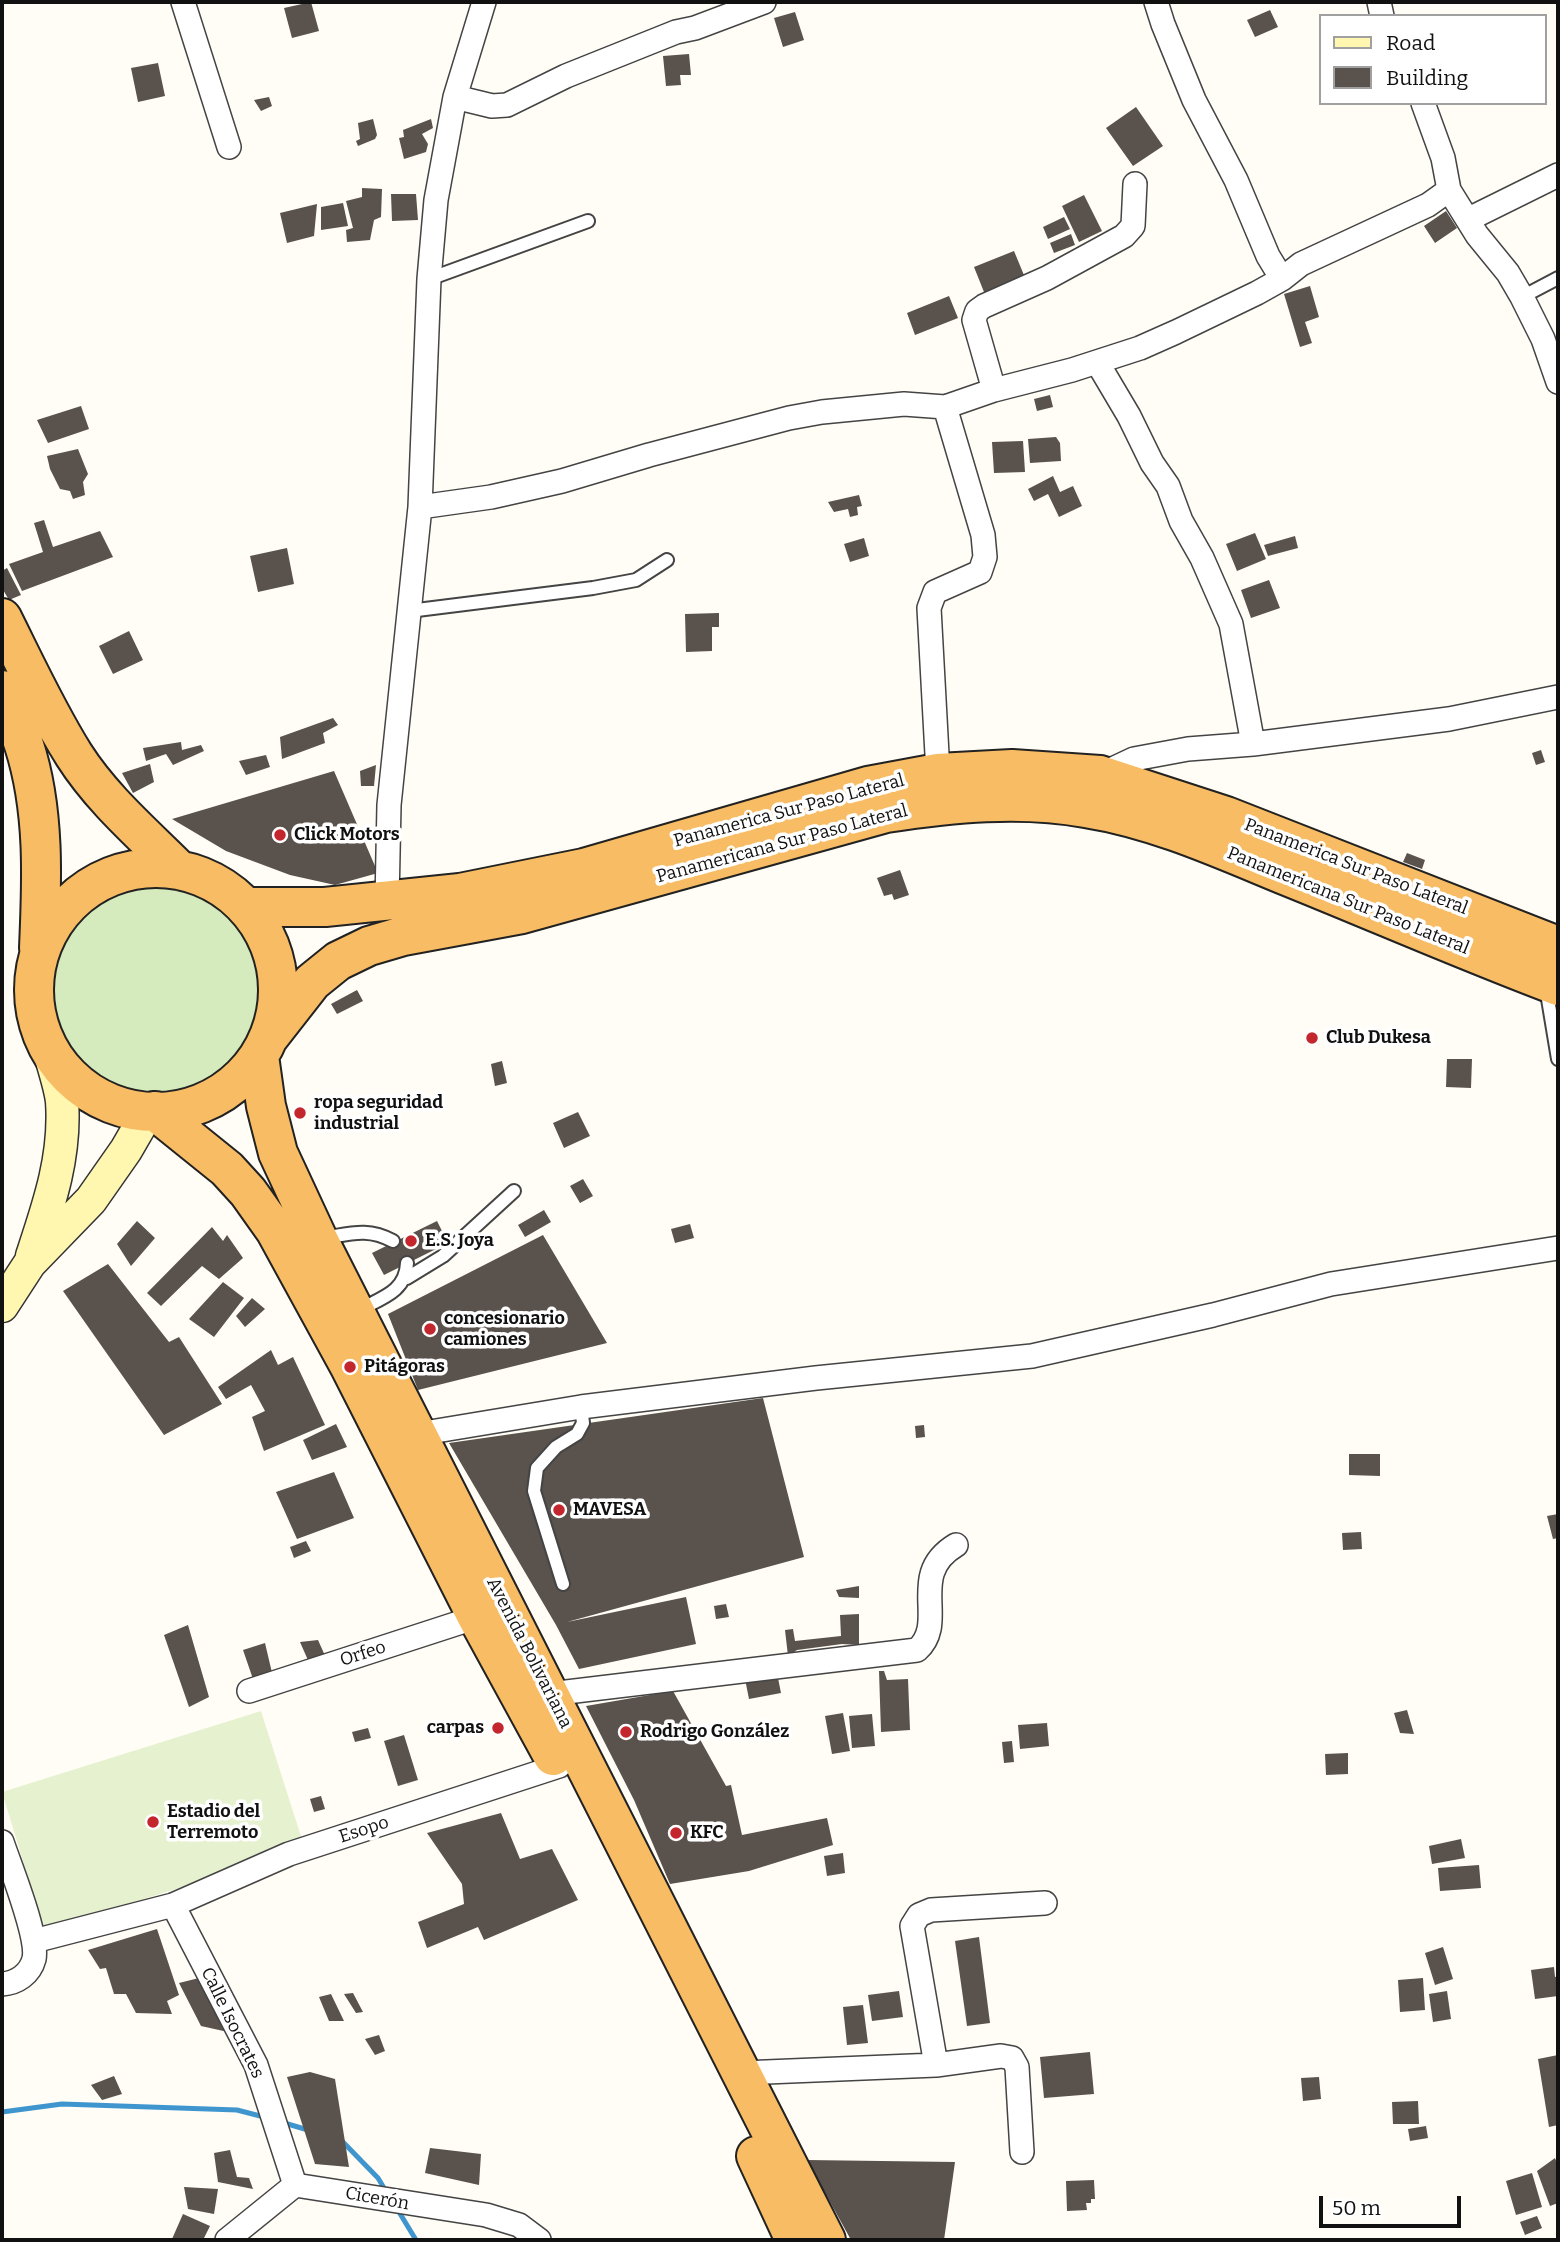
<!DOCTYPE html>
<meta charset="utf-8">
<style>
body{margin:0}
#map{position:relative;width:1560px;height:2242px;overflow:hidden;background:#fffdf5;font-family:Bitter,serif}
canvas{display:block}
.frame{position:absolute;inset:0;border:4px solid #111;pointer-events:none}
.legend{position:absolute;left:1319px;top:14px;width:228px;height:91px;box-sizing:border-box;background:#fff;border:2px solid #a0a0a0;margin:0;padding:9px 12px;list-style:none;font-size:21px;color:#111}
.legend li{display:flex;align-items:center;gap:14px;height:35px}
.legend b{width:35px;border:2px solid #a0a0a0}
.scale{position:absolute;left:1319px;top:2196px;width:142px;height:32px;box-sizing:border-box;border:4px solid #111;border-top:0;padding-left:9px;font-size:21px;line-height:24px;white-space:nowrap;color:#111;-webkit-text-stroke:5px #fff;paint-order:stroke}
</style>
<div id="map">
<canvas width="1560" height="2242"></canvas>
<div class="frame"></div>
<ul class="legend">
<li><b style="height:9px;background:#fff6b0"></b>Road</li>
<li><b style="height:19px;background:#5a524d"></b>Building</li>
</ul>
<div class="scale">50 m</div>
</div>
<script>
const ctx = document.querySelector('canvas').getContext('2d');
ctx.lineJoin = 'round';
function fill(path, color) {
  ctx.fillStyle = color;
  ctx.fill(path, 'evenodd');
}
function trace(path, color, width, dash) {
  ctx.strokeStyle = color;
  ctx.lineWidth = width;
  ctx.lineCap = dash ? 'butt' : 'round';
  ctx.setLineDash(dash || []);
  ctx.stroke(path);
}
function label(font, color, halo, rows, align = 'center') {
  ctx.font = font + ' Bitter,serif';
  ctx.lineWidth = 7;
  ctx.setLineDash([]);
  ctx.textBaseline = 'middle';
  ctx.strokeStyle = halo;
  ctx.fillStyle = color;
  for (const [text, x, y, turn = 0] of rows) {
    ctx.save();
    ctx.translate(x, y);
    ctx.rotate((+turn || 0) * Math.PI / 180);
    ctx.textAlign = isNaN(turn) ? turn : align;
    if (halo) ctx.strokeText(text, 0, 0);
    ctx.fillText(text, 0, 0);
    ctx.restore();
  }
}
fill(new Path2D(`
 M47 989a108 108 0 1 1 216 0a108 108 0 1 1-216 0Z`), '#d5ebbd');
fill(new Path2D(`
 M 261,1711 L 305,1849 L 44,1930 L 2,1792 Z`), '#e6f2cf');
trace(new Path2D(`
 M 2,2112 L 62,2104 L 237,2110 L 268,2118
 M 281,2122 L 308,2130
 M 341,2140 L 378,2178 L 387,2193
 M 396,2207 L 416,2240`), '#3f96cf', 5);
fill(new Path2D(`
 M 311,2 L 319,31 L 292,38 L 284,8 Z
 M 1270,10 L 1278,27 L 1255,37 L 1247,20 Z
 M 795,12 L 804,40 L 783,47 L 774,18 Z
 M 689,54 L 691,75 L 680,75 L 681,85 L 666,86 L 663,56 Z
 M 158,63 L 165,96 L 138,102 L 131,68 Z
 M 269,97 L 272,106 L 261,111 L 254,100 Z
 M 1136,107 L 1163,146 L 1133,166 L 1106,128 Z
 M 373,119 L 377,135 L 375,139 L 358,146 L 356,141 L 360,139 L 358,123 Z
 M 431,119 L 433,128 L 422,134 L 428,144 L 426,152 L 404,159 L 399,138 L 404,137 L 403,130 Z
 M 362,188 L 382,189 L 381,217 L 374,220 L 370,240 L 347,242 L 346,230 L 353,228 L 346,201 L 362,197 Z
 M 391,194 L 416,194 L 418,220 L 392,221 Z
 M 1084,195 L 1102,231 L 1079,242 L 1062,206 Z
 M 343,203 L 348,226 L 321,230 L 321,207 Z
 M 317,204 L 314,236 L 287,243 L 280,213 Z
 M 1446,211 L 1457,228 L 1435,243 L 1424,226 Z
 M 1064,217 L 1070,229 L 1048,239 L 1043,227 Z
 M 1071,234 L 1075,245 L 1054,253 L 1050,243 Z
 M 1014,251 L 1026,280 L 986,297 L 974,267 Z
 M 1310,286 L 1319,317 L 1305,322 L 1312,343 L 1300,347 L 1284,294 Z
 M 949,296 L 958,318 L 915,335 L 907,313 Z
 M 1050,395 L 1053,407 L 1037,411 L 1034,399 Z
 M 81,406 L 89,429 L 48,443 L 37,420 Z
 M 1056,437 L 1060,443 L 1061,461 L 1030,463 L 1028,439 Z
 M 1023,441 L 1025,472 L 994,473 L 992,442 Z
 M 78,449 L 88,474 L 83,482 L 85,495 L 73,499 L 70,491 L 60,489 L 50,469 L 47,456 Z
 M 1053,476 L 1060,492 L 1073,486 L 1082,506 L 1059,517 L 1048,494 L 1034,501 L 1028,489 Z
 M 859,495 L 862,506 L 857,507 L 858,515 L 850,517 L 848,509 L 834,512 L 828,502 Z
 M 44,520 L 53,547 L 100,531 L 113,557 L 22,591 L 9,564 L 43,552 L 34,523 Z
 M 1255,533 L 1266,559 L 1237,571 L 1226,544 Z
 M 1295,536 L 1298,548 L 1268,556 L 1264,545 Z
 M 864,538 L 869,556 L 850,562 L 844,544 Z
 M 287,548 L 294,584 L 258,592 L 250,556 Z
 M 7,568 L 21,595 L 9,600 L 2,588 L 2,571 Z
 M 1269,580 L 1280,608 L 1251,618 L 1241,590 Z
 M 719,613 L 719,627 L 712,627 L 712,651 L 686,652 L 685,614 Z
 M 129,631 L 143,660 L 113,674 L 99,646 Z
 M 333,718 L 338,725 L 323,733 L 325,743 L 282,759 L 280,737 Z
 M 181,742 L 182,750 L 201,745 L 204,751 L 173,765 L 166,754 L 146,761 L 143,748 Z
 M 1541,750 L 1545,762 L 1536,765 L 1532,753 Z
 M 266,755 L 270,767 L 246,775 L 239,761 Z
 M 150,764 L 154,782 L 133,793 L 122,773 Z
 M 376,765 L 374,786 L 361,786 L 360,771 Z
 M 334,771 L 378,873 L 335,885 L 290,875 L 226,851 L 172,819 Z
 M 1407,853 L 1425,860 L 1422,869 L 1403,862 Z
 M 900,870 L 909,895 L 894,900 L 892,894 L 884,896 L 877,878 Z
 M 357,990 L 363,1001 L 337,1014 L 331,1004 Z
 M 1447,1059 L 1472,1059 L 1471,1088 L 1446,1087 Z
 M 502,1061 L 507,1083 L 495,1086 L 491,1064 Z
 M 578,1112 L 590,1136 L 564,1148 L 553,1123 Z
 M 583,1179 L 593,1196 L 580,1203 L 570,1186 Z
 M 544,1210 L 551,1222 L 525,1237 L 518,1225 Z
 M 137,1221 L 155,1238 L 131,1266 L 117,1244 Z
 M 437,1221 L 448,1243 L 384,1275 L 372,1253 Z
 M 690,1224 L 694,1238 L 675,1243 L 671,1229 Z
 M 212,1227 L 223,1241 L 227,1235 L 243,1258 L 219,1279 L 202,1266 L 161,1306 L 147,1293 Z
 M 543,1235 L 607,1343 L 418,1390 L 388,1314 Z
 M 108,1264 L 169,1342 L 179,1337 L 222,1404 L 164,1435 L 63,1291 Z
 M 223,1282 L 244,1298 L 214,1337 L 189,1319 Z
 M 252,1298 L 265,1309 L 245,1327 L 236,1316 Z
 M 271,1350 L 278,1365 L 293,1357 L 325,1425 L 264,1451 L 252,1417 L 265,1411 L 251,1385 L 226,1399 L 218,1387 Z
 M 763,1398 L 804,1557 L 567,1622 L 686,1597 L 696,1644 L 579,1669 L 556,1625 L 449,1443 Z
 M 336,1424 L 347,1447 L 312,1460 L 303,1440 Z
 M 924,1425 L 925,1437 L 916,1438 L 915,1426 Z
 M 1349,1454 L 1380,1454 L 1380,1476 L 1349,1475 Z
 M 334,1472 L 354,1518 L 297,1539 L 276,1492 Z
 M 1558,1514 L 1558,1538 L 1553,1539 L 1547,1516 Z
 M 1361,1532 L 1362,1549 L 1343,1550 L 1342,1533 Z
 M 306,1541 L 311,1551 L 294,1558 L 290,1547 Z
 M 859,1586 L 859,1598 L 839,1597 L 836,1590 Z
 M 726,1604 L 729,1617 L 716,1619 L 714,1606 Z
 M 859,1614 L 859,1645 L 842,1644 L 797,1650 L 788,1656 L 785,1630 L 793,1629 L 795,1641 L 841,1636 L 840,1615 Z
 M 188,1625 L 209,1697 L 189,1707 L 164,1635 Z
 M 318,1640 L 327,1660 L 311,1667 L 300,1642 Z
 M 265,1643 L 273,1677 L 254,1682 L 243,1650 Z
 M 776,1668 L 781,1693 L 749,1699 L 744,1674 Z
 M 879,1671 L 884,1671 L 887,1680 L 908,1679 L 910,1730 L 881,1732 Z
 M 673,1691 L 726,1786 L 731,1785 L 742,1835 L 827,1818 L 833,1845 L 749,1871 L 670,1884 L 634,1800 L 586,1706 Z
 M 1407,1710 L 1414,1734 L 1400,1733 L 1394,1713 Z
 M 843,1713 L 850,1751 L 832,1754 L 825,1716 Z
 M 872,1714 L 875,1746 L 852,1748 L 849,1716 Z
 M 1047,1723 L 1049,1746 L 1020,1749 L 1018,1725 Z
 M 368,1728 L 371,1738 L 355,1742 L 352,1732 Z
 M 404,1735 L 418,1780 L 398,1786 L 384,1741 Z
 M 1012,1741 L 1014,1762 L 1004,1763 L 1002,1742 Z
 M 1348,1753 L 1348,1774 L 1326,1775 L 1325,1754 Z
 M 321,1796 L 325,1809 L 314,1812 L 310,1799 Z
 M 501,1813 L 520,1859 L 552,1849 L 578,1900 L 484,1940 L 478,1927 L 427,1948 L 418,1922 L 464,1904 L 462,1884 L 427,1833 Z
 M 1461,1839 L 1465,1858 L 1432,1864 L 1429,1846 Z
 M 843,1853 L 845,1873 L 827,1876 L 824,1856 Z
 M 1479,1865 L 1481,1888 L 1440,1891 L 1438,1868 Z
 M 157,1929 L 179,1995 L 167,2001 L 172,2014 L 136,2013 L 126,1994 L 114,1994 L 106,1968 L 100,1969 L 88,1950 Z
 M 979,1937 L 990,2023 L 967,2026 L 955,1941 Z
 M 1443,1947 L 1453,1979 L 1435,1985 L 1425,1953 Z
 M 1554,1967 L 1555,1977 L 1558,1976 L 1558,1996 L 1535,1999 L 1531,1970 Z
 M 199,1978 L 228,2032 L 201,2026 L 179,1983 Z
 M 1423,1978 L 1425,2010 L 1400,2012 L 1398,1980 Z
 M 899,1991 L 903,2017 L 872,2021 L 868,1995 Z
 M 1447,1991 L 1451,2019 L 1433,2022 L 1429,1994 Z
 M 353,1993 L 363,2012 L 356,2013 L 344,1994 Z
 M 331,1994 L 344,2021 L 329,2021 L 319,1997 Z
 M 863,2005 L 868,2043 L 847,2045 L 843,2007 Z
 M 379,2035 L 385,2051 L 375,2055 L 365,2039 Z
 M 1090,2052 L 1094,2094 L 1044,2098 L 1040,2057 Z
 M 1558,2055 L 1558,2125 L 1549,2127 L 1538,2059 Z
 M 310,2072 L 335,2079 L 349,2167 L 315,2164 L 287,2077 Z
 M 114,2076 L 122,2094 L 102,2100 L 91,2085 Z
 M 1319,2077 L 1321,2099 L 1303,2101 L 1301,2078 Z
 M 1418,2101 L 1419,2124 L 1393,2124 L 1392,2102 Z
 M 1426,2126 L 1428,2138 L 1410,2141 L 1408,2129 Z
 M 430,2148 L 481,2154 L 479,2185 L 425,2173 Z
 M 230,2150 L 237,2177 L 249,2178 L 253,2189 L 218,2182 L 214,2153 Z
 M 1555,2158 L 1558,2166 L 1558,2203 L 1550,2206 L 1537,2171 Z
 M 807,2160 L 955,2162 L 944,2240 L 851,2240 Z
 M 1532,2173 L 1542,2207 L 1516,2215 L 1506,2181 Z
 M 1094,2180 L 1095,2199 L 1091,2199 L 1091,2203 L 1086,2203 L 1087,2210 L 1067,2211 L 1066,2181 Z
 M 184,2187 L 218,2189 L 214,2214 L 188,2209 Z
 M 183,2214 L 210,2226 L 203,2240 L 172,2239 Z
 M 1537,2216 L 1542,2228 L 1525,2235 L 1520,2222 Z`), '#5a524d');
const service = new Path2D(`
 M 429,279 L 588,221
 M 1522,297 L 1558,278
 M 409,611 L 593,588 L 636,580 L 667,560
 M 1546,987 L 1558,1059
 M 323,1238 C 350,1234 367,1227 393,1241
 M 407,1278 L 443,1256 L 514,1191
 M 359,1310 C 381,1298 406,1292 407,1263
 M 563,1584 L 534,1491 L 537,1468 L 556,1447 L 577,1434 L 583,1423 L 581,1407`);
const minor = new Path2D(`
 M 183,2 L 229,147
 M 1156,2 L 1163,24 L 1194,100 L 1236,180 L 1268,256 L 1282,279
 M 1379,2 L 1382,16
 M 455,97 L 492,106 L 507,105 L 566,76 L 676,32 L 695,28 L 764,2
 M 1423,103 L 1443,158 L 1449,190 L 1477,235 L 1508,273 L 1522,297 L 1543,339 L 1558,382
 M 1469,219 L 1558,175
 M 1097,362 L 1129,416 L 1152,463 L 1168,486 L 1181,521 L 1202,558 L 1231,624 L 1253,744
 M 994,390 L 974,320 L 977,311 L 984,306 L 1047,278 L 1124,236 L 1133,226 L 1135,184
 M 420,507 L 491,497 L 562,481 L 649,455 L 789,418 L 822,412 L 904,404 L 945,407 L 994,390 L 1072,370 L 1140,348 L 1176,332 L 1257,293 L 1282,279 L 1301,264 L 1428,205 L 1449,190
 M 938,773 L 929,608 L 935,592 L 980,572 L 985,557 L 983,535 L 945,407
 M 1100,775 L 1134,759 L 1188,749 L 1253,744 L 1449,719 L 1558,697
 M 387,901 L 389,805 L 420,507 L 429,279 L 436,200 L 455,97 L 484,2
 M 418,1434 L 581,1407 L 816,1378 L 1032,1356 L 1213,1315 L 1331,1284 L 1558,1248
 M 249,1691 L 477,1617
 M 550,1694 L 917,1650 C 949,1622 906,1575 956,1545
 M 2,1842 C 10,1866 39,1937 34,1959 C 30,1974 17,1983 2,1984
 M 173,1905 L 256,2065 L 295,2185
 M 34,1941 L 173,1905 L 289,1854 L 559,1766
 M 936,2065 L 912,1926 L 919,1915 L 931,1910 L 1045,1903
 M 742,2073 L 936,2065 L 1001,2056 L 1012,2058 L 1017,2067 L 1022,2152
 M 227,2240 L 295,2185 L 486,2215 L 519,2225 L 539,2240`);
const secondary = new Path2D(`
 M 32,1256 C 49,1205 66,1156 62,1101 C 60,1085 54,1069 50,1053
 M 2,1306 L 30,1263 L 91,1200 L 126,1150 L 148,1112`);
const trunk = new Path2D(`
 M 2,618 C 25,664 47,712 74,755 C 102,799 143,834 179,870
 M 2,690 C 9,708 18,726 24,745 C 45,810 42,880 39,948
 M34 990a122 122 0 1 1 244 0a122 122 0 1 1-244 0Z
 M 246,907 L 325,907 L 460,893 L 584,868 L 868,786 L 938,773 L 1012,769 L 1100,775 L 1226,816 L 1558,946
 M 269,1037 L 312,982 L 338,961 L 369,946 L 403,936 L 522,914 L 886,813 C 952,803 1020,796 1086,808 C 1155,819 1219,848 1282,874 C 1374,911 1465,951 1558,986
 M 259,1056 L 266,1106 L 278,1153 L 318,1239 L 826,2240
 M 155,1111 L 227,1169 L 248,1192 L 275,1230 L 350,1367 L 477,1617 L 553,1756
 M 756,2156 L 795,2240`);
trace(service, '#444', 16);
trace(minor, '#444', 26);
trace(secondary, '#333', 35);
trace(trunk, '#222', 42);
trace(service, '#fff', 12);
trace(minor, '#fff', 23);
trace(secondary, '#fff6b0', 32);
trace(trunk, '#f7bc64', 38);
for (const [x, y, r, color] of [
 [280,835,7,"#c4262e"],
 [1312,1038,7,"#c4262e"],
 [300,1113,7,"#c4262e"],
 [411,1241,7,"#c4262e"],
 [430,1329,7,"#c4262e"],
 [350,1367,7,"#c4262e"],
 [559,1510,7,"#c4262e"],
 [498,1728,7,"#c4262e"],
 [626,1732,7,"#c4262e"],
 [153,1822,7,"#c4262e"],
 [676,1833,7,"#c4262e"]
]) {
  const dot = new Path2D();
  dot.arc(x, y, r, 0, 2 * Math.PI);
  ctx.fillStyle = color;
  ctx.fill(dot);
  trace(dot, '#fff', 2.5);
}
label('18px', '#111', '#fff', [
 ["Panamerica Sur Paso Lateral",789,811,-15],
 ["Panamericana Sur Paso Lateral",782,844,-15],
 ["Panamerica Sur Paso Lateral",1356,867,21],
 ["Panamericana Sur Paso Lateral",1348,901,22],
 ["Avenida Bolivariana",529,1653,63],
 ["Orfeo",363,1654,-18],
 ["Esopo",364,1830,-18],
 ["Calle Isocrates",232,2023,64],
 ["Cicerón",377,2199,10]
]);
label('bold 18px', '#111', '#fff', [
 ["Click Motors",294,835],
 ["Club Dukesa",1326,1038],
 ["ropa seguridad",314,1103],
 ["industrial",314,1124],
 ["E.S. Joya",425,1241],
 ["concesionario",444,1319],
 ["camiones",444,1340],
 ["Pitágoras",364,1367],
 ["MAVESA",573,1510],
 ["carpas",484,1728,"right"],
 ["Rodrigo González",640,1732],
 ["Estadio del",167,1812],
 ["Terremoto",167,1833],
 ["KFC",690,1833]
], 'left');
</script>
